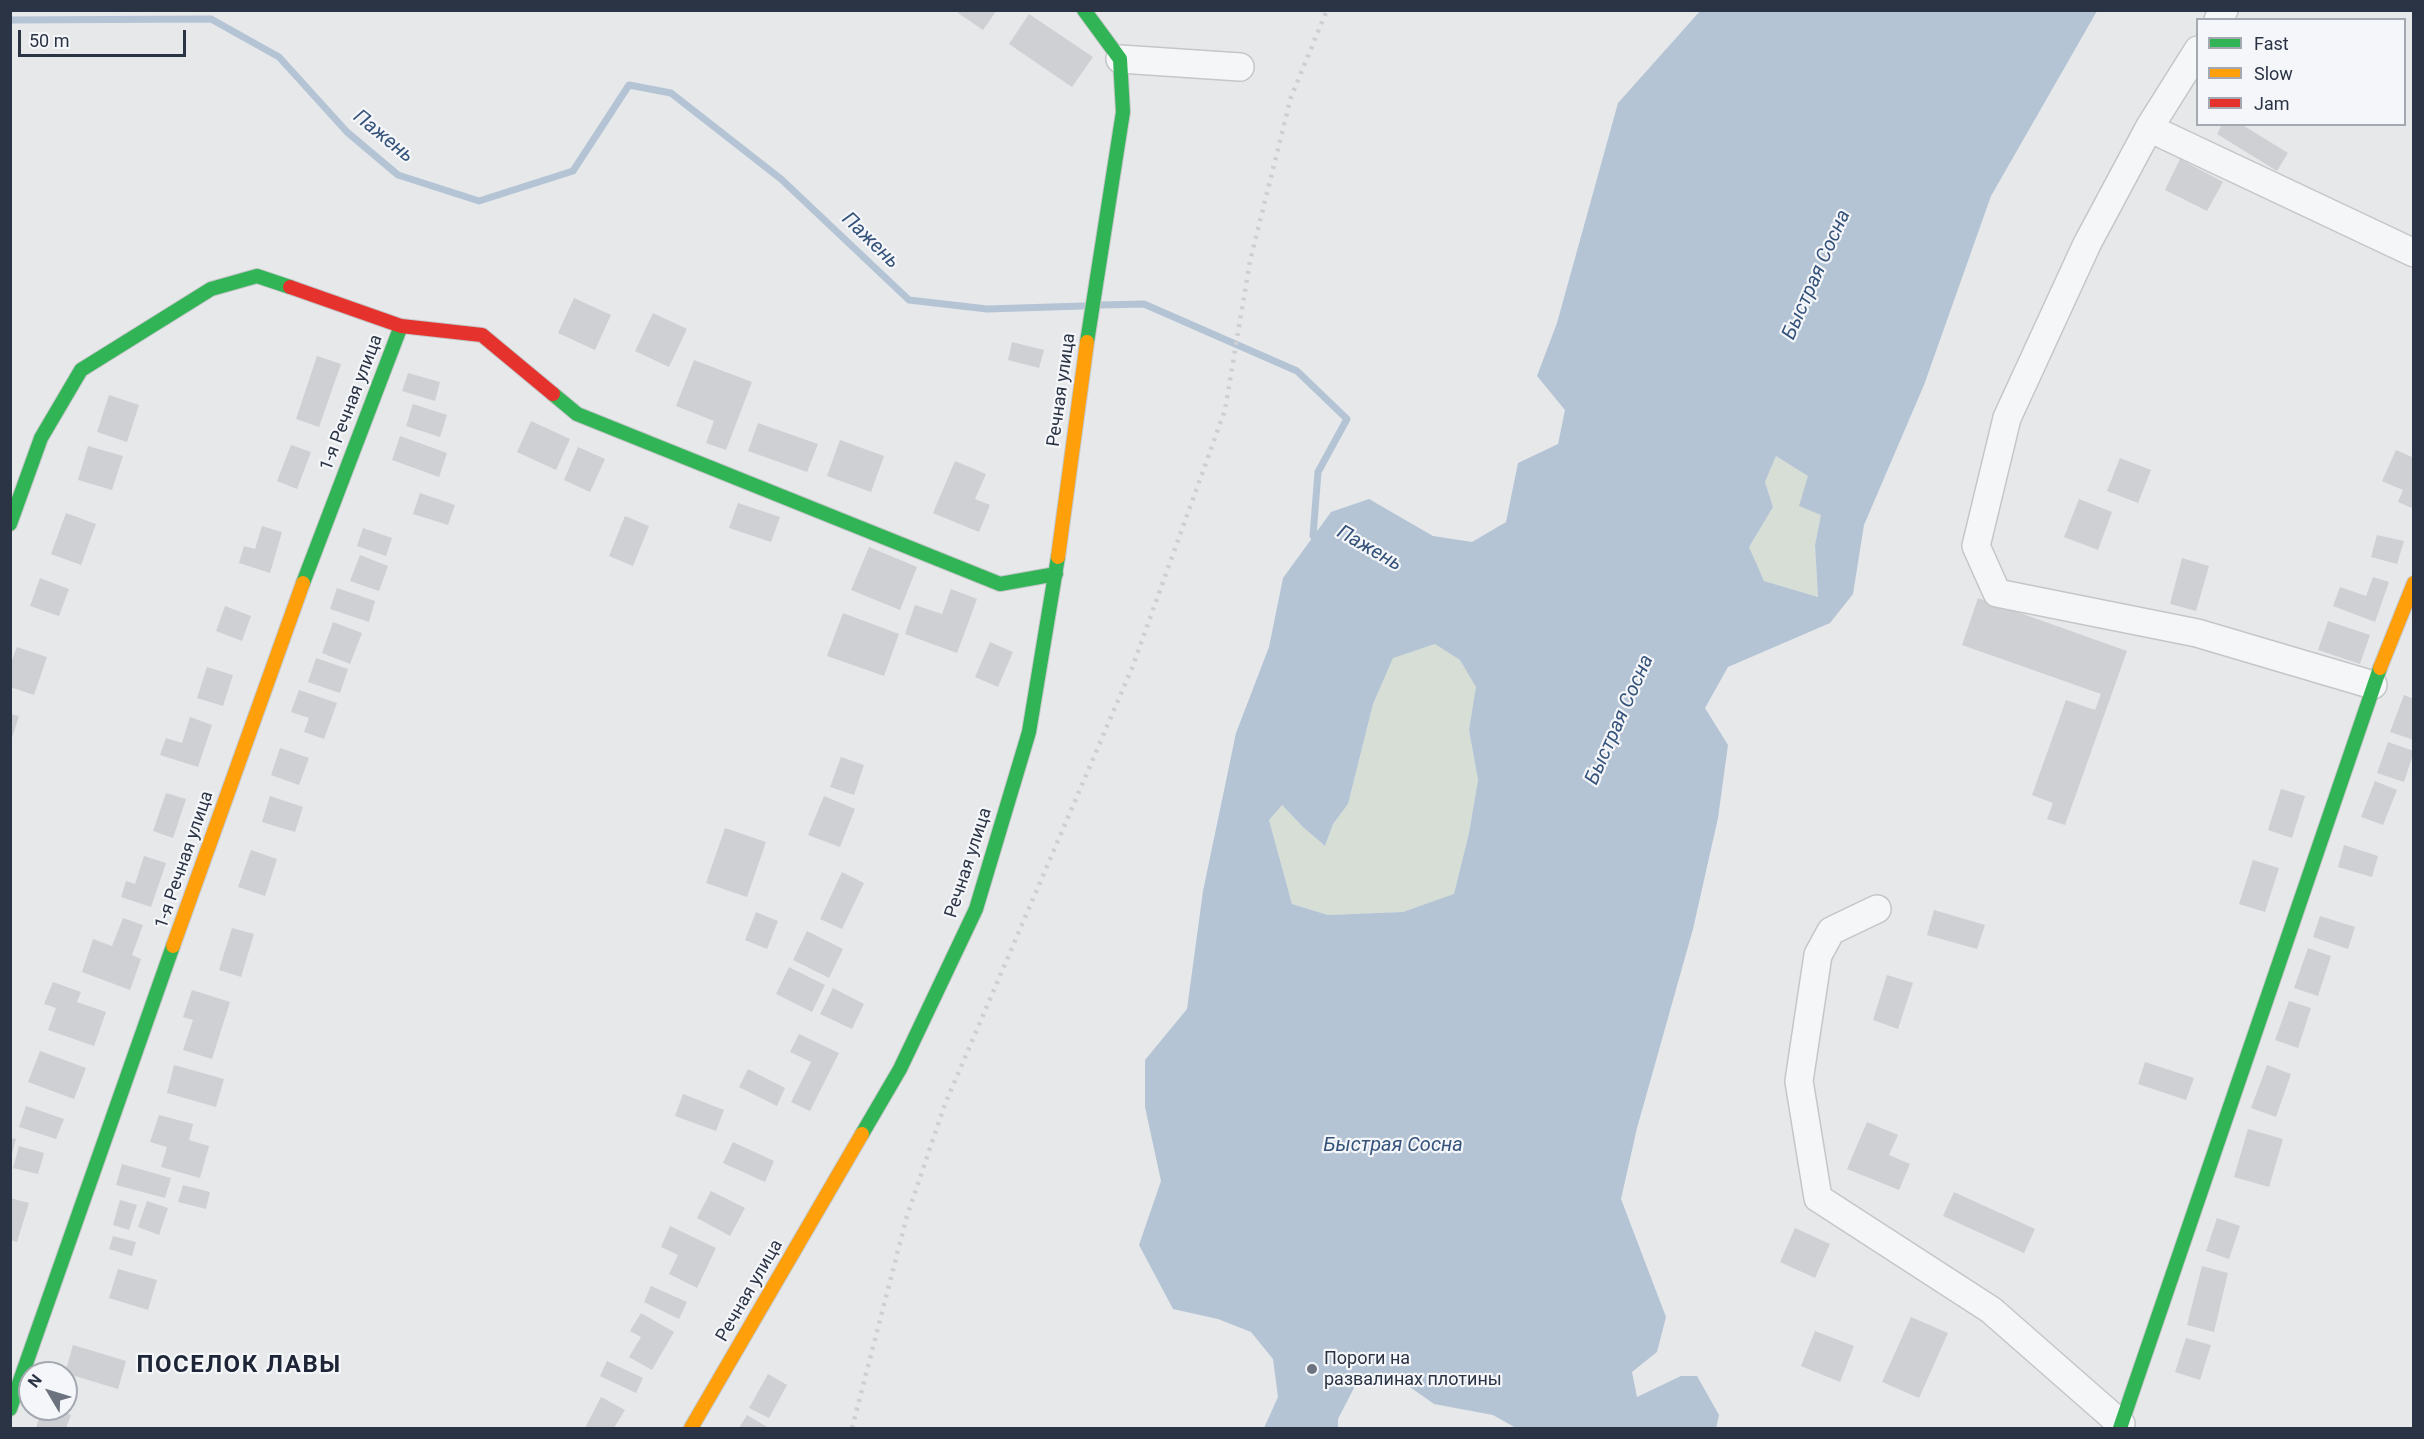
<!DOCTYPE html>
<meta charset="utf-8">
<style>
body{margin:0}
#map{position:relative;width:2424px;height:1439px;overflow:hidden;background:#e6e8ea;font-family:Roboto,sans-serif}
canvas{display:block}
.frame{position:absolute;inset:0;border:12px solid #2b3445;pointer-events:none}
.legend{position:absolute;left:2196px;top:18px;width:210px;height:108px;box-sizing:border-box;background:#f4f6f9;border:2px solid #a4a8b1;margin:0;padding:8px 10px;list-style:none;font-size:18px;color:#2b3445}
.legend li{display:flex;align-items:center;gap:12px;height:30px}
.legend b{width:30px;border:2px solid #a4a8b1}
.north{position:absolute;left:18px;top:1361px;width:60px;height:60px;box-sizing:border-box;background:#f4f6f9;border:2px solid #a4a8b1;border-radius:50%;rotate:308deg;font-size:16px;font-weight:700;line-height:24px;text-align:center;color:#2b3445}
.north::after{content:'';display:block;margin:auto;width:21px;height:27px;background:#6c737f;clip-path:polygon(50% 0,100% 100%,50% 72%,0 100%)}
.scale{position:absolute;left:18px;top:30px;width:168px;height:27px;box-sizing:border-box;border:3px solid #2b3445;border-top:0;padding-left:8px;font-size:18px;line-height:21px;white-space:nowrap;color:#2b3445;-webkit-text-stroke:4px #f4f6f9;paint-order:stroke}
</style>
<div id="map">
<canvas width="2424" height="1439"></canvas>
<div class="frame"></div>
<ul class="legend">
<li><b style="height:8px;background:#30b455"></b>Fast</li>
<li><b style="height:8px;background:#ff9f0a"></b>Slow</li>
<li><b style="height:8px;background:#e5322d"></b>Jam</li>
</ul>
<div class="north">N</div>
<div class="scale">50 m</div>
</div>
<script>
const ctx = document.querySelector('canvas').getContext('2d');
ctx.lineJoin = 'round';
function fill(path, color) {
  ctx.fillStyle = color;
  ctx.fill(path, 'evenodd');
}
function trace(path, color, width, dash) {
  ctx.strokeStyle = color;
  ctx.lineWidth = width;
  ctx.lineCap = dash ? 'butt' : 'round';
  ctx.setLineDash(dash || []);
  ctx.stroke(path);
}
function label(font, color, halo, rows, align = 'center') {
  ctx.font = font + ' Roboto,sans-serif';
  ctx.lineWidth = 4.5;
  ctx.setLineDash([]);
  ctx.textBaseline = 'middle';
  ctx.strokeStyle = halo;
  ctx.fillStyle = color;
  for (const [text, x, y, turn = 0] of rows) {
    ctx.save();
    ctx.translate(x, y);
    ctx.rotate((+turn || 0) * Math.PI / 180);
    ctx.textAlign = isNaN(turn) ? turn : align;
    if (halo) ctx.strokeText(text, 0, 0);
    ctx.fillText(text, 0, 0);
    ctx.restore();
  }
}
fill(new Path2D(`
 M 1776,456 L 1809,476 L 1821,515 L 1815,545 L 1818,597 L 1764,581 L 1748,547 L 1773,507 L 1765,482 Z
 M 1436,644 L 1460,660 L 1477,687 L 1469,730 L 1478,780 L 1469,833 L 1454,895 L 1403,912 L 1328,915 L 1292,904 L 1269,820 L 1281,804 L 1303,827 L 1325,846 L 1333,824 L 1348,804 L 1373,704 L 1393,657 Z`), '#d6ded6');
fill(new Path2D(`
 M 1701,10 L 2097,11 L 1991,196 L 1924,385 L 1864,525 L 1853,594 L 1830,623 L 1728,667 L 1705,708 L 1728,745 L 1718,818 L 1693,929 L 1637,1128 L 1621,1199 L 1666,1317 L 1657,1352 L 1632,1372 L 1637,1397 L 1681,1376 L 1697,1376 L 1719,1415 L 1716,1428 L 1516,1428 L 1493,1415 L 1434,1404 L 1400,1380 L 1356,1384 L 1338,1419 L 1338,1428 L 1264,1428 L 1278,1397 L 1273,1359 L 1251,1332 L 1218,1319 L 1173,1309 L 1139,1245 L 1161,1181 L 1145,1107 L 1145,1060 L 1187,1009 L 1203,891 L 1236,733 L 1269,647 L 1283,578 L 1331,512 L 1369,499 L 1433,536 L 1472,542 L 1506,522 L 1518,463 L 1558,444 L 1565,410 L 1537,376 L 1557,323 L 1618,103 ZM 1776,456 L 1808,476 L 1799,506 L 1821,515 L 1815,545 L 1818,597 L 1764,581 L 1749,547 L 1773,507 L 1765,482 ZM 1435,644 L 1460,660 L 1476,687 L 1469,730 L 1478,780 L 1469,833 L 1454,894 L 1403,912 L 1328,915 L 1292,904 L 1269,820 L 1282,805 L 1303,827 L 1325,846 L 1333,824 L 1348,804 L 1373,704 L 1393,658 Z`), '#b4c4d5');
trace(new Path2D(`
 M 10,20 L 211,19 L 279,57 L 347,132 L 398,175 L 479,201 L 573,171 L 629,85 L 671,93 L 781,179 L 909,300 L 987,309 L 1083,306
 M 1100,305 L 1144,304 L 1297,371 L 1347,419 L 1318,472 L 1313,536 L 1320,540`), '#b4c4d5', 7);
fill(new Path2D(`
 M 960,10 L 997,10 L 983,30 L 958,13 Z
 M 1029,14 L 1093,57 L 1072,87 L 1009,44 Z
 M 2222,124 L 2241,124 L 2288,153 L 2277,171 L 2217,134 Z
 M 2180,159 L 2223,182 L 2207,211 L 2165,190 Z
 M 574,298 L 611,315 L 595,350 L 558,333 Z
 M 653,313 L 687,329 L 669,367 L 635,351 Z
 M 1012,342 L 1044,350 L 1039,368 L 1008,360 Z
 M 317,356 L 341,364 L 319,427 L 296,419 Z
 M 694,360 L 752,382 L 726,450 L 706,443 L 714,421 L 676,406 Z
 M 408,373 L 440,382 L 435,401 L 402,391 Z
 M 109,395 L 139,405 L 127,442 L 97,432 Z
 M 413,404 L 447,415 L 440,437 L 406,426 Z
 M 531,421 L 570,439 L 556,470 L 517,452 Z
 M 758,423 L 818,444 L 807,472 L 748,451 Z
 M 400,436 L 447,453 L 439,477 L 392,460 Z
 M 840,440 L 884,456 L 871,492 L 827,476 Z
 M 291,445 L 311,452 L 297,489 L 277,481 Z
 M 88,446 L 123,456 L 112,490 L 78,480 Z
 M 578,447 L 605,459 L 590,492 L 564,480 Z
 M 2396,450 L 2414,458 L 2414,509 L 2398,502 L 2403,490 L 2382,481 Z
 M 2120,458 L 2151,470 L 2138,503 L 2107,491 Z
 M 955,461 L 986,474 L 975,499 L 990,505 L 979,532 L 933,513 Z
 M 420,493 L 455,505 L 448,525 L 413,514 Z
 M 2079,499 L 2112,512 L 2098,550 L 2064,537 Z
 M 738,503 L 780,517 L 771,542 L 729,528 Z
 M 66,513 L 96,524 L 81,565 L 51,554 Z
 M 625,516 L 649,526 L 633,566 L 609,556 Z
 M 262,526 L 282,532 L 270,573 L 239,563 L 244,546 L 255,549 Z
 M 363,528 L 392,538 L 386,556 L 357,546 Z
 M 2377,535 L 2404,541 L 2397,564 L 2371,557 Z
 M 869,547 L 917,567 L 900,610 L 851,590 Z
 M 360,555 L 388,566 L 379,591 L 350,581 Z
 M 2182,558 L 2209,566 L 2196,611 L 2170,604 Z
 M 2373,577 L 2389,582 L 2375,622 L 2333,606 L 2340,587 L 2366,596 Z
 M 40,578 L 69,589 L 59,616 L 30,606 Z
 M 337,588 L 375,601 L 369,622 L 330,609 Z
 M 951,589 L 977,599 L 957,653 L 905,634 L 915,605 L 942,614 Z
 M 1978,598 L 2127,651 L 2065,825 L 2047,819 L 2053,803 L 2032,795 L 2066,700 L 2095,710 L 2101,694 L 1962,645 Z
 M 225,606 L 251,616 L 242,641 L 216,631 Z
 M 843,613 L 899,634 L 884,676 L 827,656 Z
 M 2328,621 L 2370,635 L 2360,664 L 2318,650 Z
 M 333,622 L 362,633 L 350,664 L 322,653 Z
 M 990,642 L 1013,652 L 998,687 L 975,677 Z
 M 17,647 L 47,657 L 34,695 L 10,687 L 10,665 Z
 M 316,658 L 348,669 L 340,693 L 308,682 Z
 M 207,667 L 233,675 L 223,706 L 197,698 Z
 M 299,690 L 337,703 L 324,739 L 304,732 L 309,718 L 291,712 Z
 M 2404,695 L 2414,699 L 2414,740 L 2390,732 Z
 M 10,714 L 19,716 L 11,741 L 10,741 Z
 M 190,717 L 212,725 L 198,767 L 160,755 L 166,738 L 182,743 Z
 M 2388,742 L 2414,751 L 2404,782 L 2377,773 Z
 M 280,748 L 309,758 L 299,785 L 271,775 Z
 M 841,757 L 864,765 L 854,795 L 830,787 Z
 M 2375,781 L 2397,790 L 2383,825 L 2361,817 Z
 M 2281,789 L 2305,796 L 2292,838 L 2268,830 Z
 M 166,793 L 186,799 L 173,838 L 153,831 Z
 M 270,796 L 303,807 L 295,832 L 262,822 Z
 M 824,796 L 855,809 L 840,847 L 808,835 Z
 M 725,828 L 766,842 L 747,897 L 706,883 Z
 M 2344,845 L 2378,856 L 2372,877 L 2338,867 Z
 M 251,850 L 277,859 L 265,896 L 238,887 Z
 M 144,856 L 166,863 L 151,907 L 121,897 L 126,881 L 135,884 Z
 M 2253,860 L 2279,868 L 2265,912 L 2239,904 Z
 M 842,872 L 864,883 L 842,929 L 820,919 Z
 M 1934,910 L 1985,925 L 1977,949 L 1927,935 Z
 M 756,912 L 778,921 L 767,949 L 745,940 Z
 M 2320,916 L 2355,927 L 2348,949 L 2313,937 Z
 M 123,918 L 143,925 L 132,955 L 141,959 L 130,990 L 82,972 L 93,939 L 112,946 Z
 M 232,928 L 254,934 L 241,977 L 219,970 Z
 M 807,931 L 843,949 L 829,978 L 793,960 Z
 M 2308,948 L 2331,956 L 2318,996 L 2294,988 Z
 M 789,967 L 825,985 L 812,1012 L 776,994 Z
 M 1887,975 L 1913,983 L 1898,1029 L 1873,1020 Z
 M 53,982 L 81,992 L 77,1002 L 106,1012 L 94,1046 L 48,1030 L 56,1008 L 44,1004 Z
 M 833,988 L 864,1004 L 852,1029 L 820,1014 Z
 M 192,990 L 230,1002 L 212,1059 L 183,1050 L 193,1020 L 183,1017 Z
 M 2289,1001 L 2311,1008 L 2298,1048 L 2275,1040 Z
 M 799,1034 L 839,1053 L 810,1111 L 791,1102 L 811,1062 L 790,1052 Z
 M 40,1051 L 86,1068 L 74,1099 L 28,1082 Z
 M 2145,1062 L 2194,1078 L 2186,1100 L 2138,1084 Z
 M 174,1065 L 224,1079 L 216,1107 L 167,1093 Z
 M 2267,1065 L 2291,1074 L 2276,1117 L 2251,1108 Z
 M 748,1069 L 785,1088 L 777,1106 L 739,1087 Z
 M 683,1094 L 724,1110 L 716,1131 L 675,1116 Z
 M 26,1106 L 64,1119 L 56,1139 L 19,1127 Z
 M 159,1115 L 193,1124 L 189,1140 L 209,1146 L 200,1178 L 161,1167 L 167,1147 L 150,1142 Z
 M 1867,1122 L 1898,1135 L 1889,1155 L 1910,1164 L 1899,1190 L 1847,1169 Z
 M 2248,1129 L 2283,1139 L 2269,1187 L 2234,1177 Z
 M 10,1138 L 16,1139 L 11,1157 L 10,1157 Z
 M 733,1142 L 774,1161 L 765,1182 L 723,1163 Z
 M 19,1146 L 44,1153 L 38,1174 L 13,1168 Z
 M 122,1164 L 171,1178 L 165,1198 L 116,1185 Z
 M 183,1185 L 210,1192 L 206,1209 L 178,1202 Z
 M 711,1191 L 745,1208 L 730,1236 L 697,1218 Z
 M 1954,1192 L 2035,1229 L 2024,1253 L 1943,1216 Z
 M 10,1198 L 29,1203 L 17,1242 L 10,1240 Z
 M 120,1200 L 137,1205 L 129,1230 L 113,1225 Z
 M 147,1201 L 168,1208 L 159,1235 L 138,1227 Z
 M 2217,1218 L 2240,1226 L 2229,1259 L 2206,1251 Z
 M 670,1226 L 716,1248 L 697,1288 L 669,1274 L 678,1255 L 661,1247 Z
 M 1795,1228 L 1830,1244 L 1815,1278 L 1780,1262 Z
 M 113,1236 L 136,1242 L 132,1256 L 109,1249 Z
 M 2202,1266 L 2228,1273 L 2214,1332 L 2187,1325 Z
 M 118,1269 L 157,1280 L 148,1310 L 109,1298 Z
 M 651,1286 L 687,1302 L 679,1319 L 644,1302 Z
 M 641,1313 L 674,1332 L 652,1370 L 629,1357 L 641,1337 L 630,1331 Z
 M 1911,1317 L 1948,1333 L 1919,1398 L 1882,1382 Z
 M 1815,1331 L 1854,1346 L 1840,1382 L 1801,1366 Z
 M 2186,1338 L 2211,1345 L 2200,1380 L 2175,1372 Z
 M 73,1345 L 126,1361 L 118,1389 L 65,1373 Z
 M 607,1361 L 643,1378 L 636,1393 L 600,1376 Z
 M 768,1374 L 787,1385 L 769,1418 L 749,1408 Z
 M 601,1397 L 625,1410 L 614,1428 L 585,1428 Z
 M 42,1409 L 53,1409 L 71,1415 L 66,1428 L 36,1428 Z
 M 747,1415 L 769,1428 L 739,1428 Z`), '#ced0d3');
const street = new Path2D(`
 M 2218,20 L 2224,10
 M 2198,50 L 2149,128 L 2087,244 L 2007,418 L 1976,546 L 1997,593 L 2197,633 L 2373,685
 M 1120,59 L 1240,67
 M 2149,128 L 2414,253
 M 1877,909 L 1831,931 L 1818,955 L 1799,1081 L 1818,1198 L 1991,1310 L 2121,1424`);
const fast = new Path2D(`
 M 1084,10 L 1120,59 L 1123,112 L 1087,342
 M 553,394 L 577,414 L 1000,584 L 1056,574
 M 10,524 L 41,438 L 81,370 L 211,289 L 257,276 L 290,287
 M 303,583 L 401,326
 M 862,1134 L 900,1069 L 976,909 L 1029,732 L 1058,557
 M 10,1409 L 173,946
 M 2120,1428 L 2380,668`);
const slow = new Path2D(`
 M 1058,557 L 1087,342
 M 2380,668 L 2414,583
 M 173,946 L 303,583
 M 691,1428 L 862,1134`);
const jam = new Path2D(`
 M 290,287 L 401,326 L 482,335 L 553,394`);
trace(street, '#c4c6c8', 30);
trace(fast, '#c4c6c8', 16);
trace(slow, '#c4c6c8', 16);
trace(jam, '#c4c6c8', 16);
trace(street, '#f5f6f7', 27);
trace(fast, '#30b455', 14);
trace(slow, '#ff9f0a', 14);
trace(jam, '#e5322d', 14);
trace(new Path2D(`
 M 852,1428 L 907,1216 L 945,1104 L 1132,668 L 1225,410 L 1250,261 L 1291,97 L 1327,10`), '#cecfd2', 4.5, [3, 6]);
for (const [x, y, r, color] of [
 [1312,1369,6,"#6c737f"]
]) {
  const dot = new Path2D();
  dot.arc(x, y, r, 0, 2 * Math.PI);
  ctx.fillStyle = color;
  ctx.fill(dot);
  trace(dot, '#f4f6f9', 2);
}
label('18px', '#2b3445', '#f4f6f9', [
 ["Речная улица",1062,390,-82],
 ["1-я Речная улица",352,403,-69],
 ["1-я Речная улица",185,860,-71],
 ["Речная улица",969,863,-72],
 ["Речная улица",750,1291,-60]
]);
label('18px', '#2b3445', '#f4f6f9', [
 ["Пороги на",1324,1359],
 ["развалинах плотины",1324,1380]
], 'left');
label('italic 20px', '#34527a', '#f4f6f9', [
 ["Пажень",383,137,39],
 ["Пажень",870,241,44],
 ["Быстрая Сосна",1817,275,-66],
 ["Пажень",1369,549,30],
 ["Быстрая Сосна",1620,720,-66],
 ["Быстрая Сосна",1393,1146]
]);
ctx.letterSpacing = '1.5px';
label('bold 24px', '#1d2536', '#f4f6f9', [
 ["ПОСЕЛОК ЛАВЫ",239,1366]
]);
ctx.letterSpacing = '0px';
</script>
